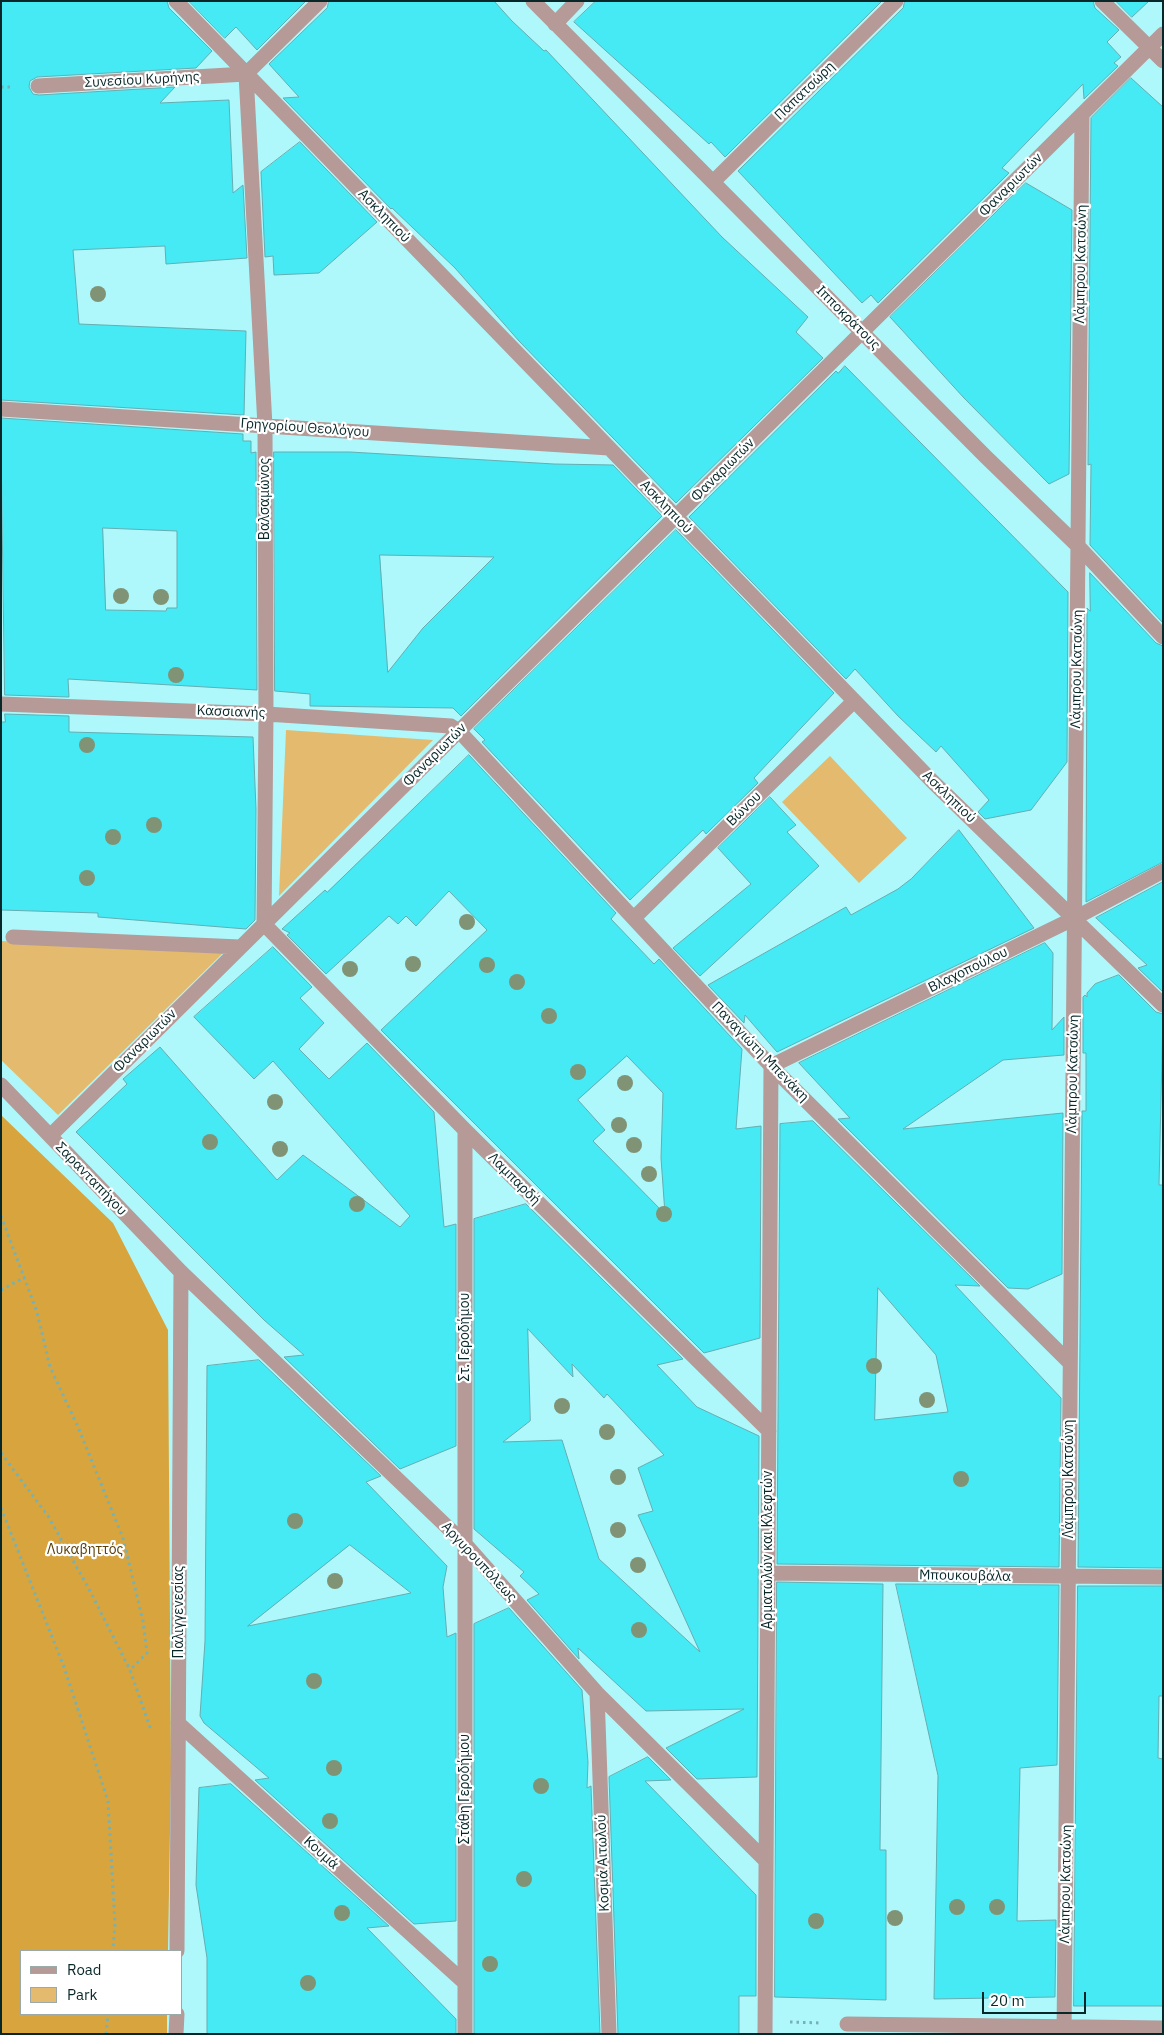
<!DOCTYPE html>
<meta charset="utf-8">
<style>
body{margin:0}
#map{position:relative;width:1164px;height:2035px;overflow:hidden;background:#aef8fc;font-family:"IBM Plex Sans",sans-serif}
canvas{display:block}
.frame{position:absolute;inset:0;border:2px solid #082729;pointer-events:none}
.legend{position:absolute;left:20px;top:1950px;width:162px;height:65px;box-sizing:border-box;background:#fff;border:1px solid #9ca9a9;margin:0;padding:6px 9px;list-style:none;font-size:15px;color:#082729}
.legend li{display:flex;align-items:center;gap:10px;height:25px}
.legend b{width:25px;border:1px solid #9ca9a9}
.scale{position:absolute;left:982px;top:1992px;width:104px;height:22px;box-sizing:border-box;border:2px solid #082729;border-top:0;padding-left:6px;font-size:15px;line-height:18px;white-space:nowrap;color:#082729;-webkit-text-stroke:4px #fff;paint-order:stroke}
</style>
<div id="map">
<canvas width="1164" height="2035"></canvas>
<div class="frame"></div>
<ul class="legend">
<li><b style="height:6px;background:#b59a98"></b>Road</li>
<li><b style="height:14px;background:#e4ba6e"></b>Park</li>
</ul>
<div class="scale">20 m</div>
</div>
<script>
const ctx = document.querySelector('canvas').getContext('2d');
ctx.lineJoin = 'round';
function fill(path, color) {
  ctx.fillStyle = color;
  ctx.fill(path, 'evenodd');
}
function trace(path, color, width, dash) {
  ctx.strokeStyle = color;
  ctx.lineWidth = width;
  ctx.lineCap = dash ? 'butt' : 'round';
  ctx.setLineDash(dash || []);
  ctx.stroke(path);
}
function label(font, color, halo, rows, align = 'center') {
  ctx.font = font + ' "IBM Plex Sans",sans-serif';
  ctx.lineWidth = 4.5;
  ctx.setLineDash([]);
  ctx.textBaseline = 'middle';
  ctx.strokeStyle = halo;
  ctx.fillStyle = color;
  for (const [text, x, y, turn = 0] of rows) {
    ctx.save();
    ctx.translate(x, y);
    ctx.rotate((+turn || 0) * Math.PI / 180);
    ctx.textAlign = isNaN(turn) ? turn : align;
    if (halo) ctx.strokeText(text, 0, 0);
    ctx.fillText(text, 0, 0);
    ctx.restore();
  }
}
fill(new Path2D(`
 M 286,730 L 433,740 L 279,896 Z
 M 830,756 L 907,838 L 859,883 L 782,802 Z
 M 1,941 L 224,952 L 58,1115 L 1,1060 Z`), '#e4ba6e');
fill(new Path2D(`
 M 1,1115 L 113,1223 L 168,1330 L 171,1770 L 168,1951 L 21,1951 L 21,2014 L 167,2014 L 167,2034 L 1,2034 Z`), '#d7a43d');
const building = new Path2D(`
 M 1,1 L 167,1 L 169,8 L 212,51 L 196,68 L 37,77 L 30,81 L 29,87 L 33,94 L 39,95 L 175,87 L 160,103 L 229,100 L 233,193 L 243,185 L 247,258 L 166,264 L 165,246 L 73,250 L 79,324 L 246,331 L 244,415 L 1,400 Z
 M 189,1 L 306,1 L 257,50 L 236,27 L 225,38 Z
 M 329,1 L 494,1 L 512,21 L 544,51 L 546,50 L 722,237 L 808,317 L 796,332 L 823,358 L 676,503 L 519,341 L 455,268 L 392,208 L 391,209 L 283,98 L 299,97 L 269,64 L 327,8 Z
 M 596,1 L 882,1 L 725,157 L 711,142 L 709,144 L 574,22 Z
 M 905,1 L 1093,1 L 1095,8 L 1119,30 L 1107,42 L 1121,57 L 1114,63 L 1118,66 L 1084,99 L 1083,84 L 1002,168 L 1009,173 L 878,303 L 871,295 L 862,303 L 738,171 L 903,8 Z
 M 1116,1 L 1149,1 L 1132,17 Z
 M 1131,78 L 1163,107 L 1163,623 L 1090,545 L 1091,464 L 1088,465 L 1091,118 Z
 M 300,142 L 377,222 L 319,273 L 274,275 L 273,256 L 265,257 L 261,172 Z
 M 1026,183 L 1072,210 L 1069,474 L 1049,484 L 964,398 L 890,317 Z
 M 845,366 L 1068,592 L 1067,762 L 1031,810 L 985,819 L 978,812 L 989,800 L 941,746 L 936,752 L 898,716 L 855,669 L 846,679 L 689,517 L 836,371 L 838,373 Z
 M 1,418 L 243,434 L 243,441 L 251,441 L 251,453 L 256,452 L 257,690 L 68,679 L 69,697 L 5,695 ZM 103,528 L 177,531 L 177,608 L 167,608 L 166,611 L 106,610 Z
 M 274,452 L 350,452 L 554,464 L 613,465 L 662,516 L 461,716 L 453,708 L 310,706 L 310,694 L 275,691 ZM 380,555 L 494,557 L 423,628 L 388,672 Z
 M 676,530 L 834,693 L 754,778 L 758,783 L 706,834 L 703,830 L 630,900 L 482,742 L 485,740 L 474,729 Z
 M 1090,573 L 1156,643 L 1163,646 L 1163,862 L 1086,902 L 1087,611 L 1087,608 L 1090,611 Z
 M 5,714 L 69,716 L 69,732 L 253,737 L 256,809 L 255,920 L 246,929 L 98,917 L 98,913 L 1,910 L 1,722 L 5,722 Z
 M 469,755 L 616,913 L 611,919 L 654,964 L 659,959 L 742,1049 L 736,1129 L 761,1126 L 760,1338 L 704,1353 L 381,1030 L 487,930 L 449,891 L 416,926 L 406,916 L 398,924 L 389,916 L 326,974 L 287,935 L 290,933 L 282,929 L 325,890 L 327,892 ZM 627,1056 L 663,1093 L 661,1158 L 665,1214 L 593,1141 L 605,1130 L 578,1100 Z
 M 770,797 L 796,825 L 787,832 L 819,866 L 700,976 L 673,948 L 751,884 L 718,848 Z
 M 959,830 L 1034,928 L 777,1052 L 745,1015 L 744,1023 L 708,985 L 846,907 L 851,915 L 898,889 L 911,879 Z
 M 1163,882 L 1163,992 L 1138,968 L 1147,965 L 1096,918 Z
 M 1045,943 L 1053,953 L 1052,1030 L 1064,1017 L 1064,1055 L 1003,1060 L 903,1129 L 1063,1113 L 1062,1274 L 1028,1289 L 1008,1288 L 838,1119 L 850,1118 L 799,1063 Z
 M 273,947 L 312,987 L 300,998 L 324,1023 L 299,1049 L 329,1079 L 367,1043 L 434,1112 L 444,1227 L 456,1224 L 456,1446 L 400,1469 L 284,1357 L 304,1355 L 264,1320 L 76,1132 L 127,1084 L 123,1079 L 160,1047 L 277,1180 L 303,1155 L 400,1227 L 410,1216 L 273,1061 L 254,1079 L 194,1017 Z
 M 1119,975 L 1156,1012 L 1163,1014 L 1159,1185 L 1163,1185 L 1163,1568 L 1078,1567 L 1082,1111 L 1086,1111 L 1086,1053 L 1083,1053 L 1083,997 L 1085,995 L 1087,997 L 1087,993 L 1095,984 Z
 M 813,1121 L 980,1286 L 955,1285 L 1061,1398 L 1059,1567 L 777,1564 L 780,1124 ZM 878,1288 L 936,1355 L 948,1412 L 875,1420 Z
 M 526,1204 L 683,1359 L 657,1365 L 697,1407 L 759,1436 L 757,1777 L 697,1779 L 666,1748 L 744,1709 L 646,1711 L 578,1648 L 579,1659 L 527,1600 L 539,1594 L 520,1576 L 524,1572 L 474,1529 L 474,1219 ZM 528,1329 L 573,1377 L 572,1364 L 604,1398 L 607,1394 L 664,1455 L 638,1468 L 653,1511 L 638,1515 L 700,1652 L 599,1559 L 562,1440 L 503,1442 L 530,1421 Z
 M 259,1360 L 381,1476 L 366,1482 L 447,1566 L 443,1587 L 447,1637 L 456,1633 L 456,1921 L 414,1924 L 255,1780 L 269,1778 L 204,1723 L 200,1716 L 205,1641 L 207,1366 ZM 350,1545 L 411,1593 L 248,1626 Z
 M 777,1582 L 883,1584 L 880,1850 L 886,1850 L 886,2000 L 775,1997 Z
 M 896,1584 L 1059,1585 L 1057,1765 L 1020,1768 L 1017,1921 L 1056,1920 L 1055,1997 L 934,1999 L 938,1776 Z
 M 1078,1586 L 1163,1586 L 1163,1696 L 1159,1696 L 1158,1758 L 1163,1759 L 1163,2006 L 1074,2006 Z
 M 509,1608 L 582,1690 L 588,1762 L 587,1788 L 591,1786 L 600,2033 L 474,2034 L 474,1624 Z
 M 648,1757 L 671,1780 L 645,1781 L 756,1895 L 756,1996 L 739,1996 L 739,2034 L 618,2034 L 609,1777 Z
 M 231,1784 L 389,1926 L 367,1928 L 456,2019 L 456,2034 L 207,2034 L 207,1958 L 196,1885 L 199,1788 Z`);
fill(building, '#46eaf4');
trace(building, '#64adb1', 1);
trace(new Path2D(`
 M 1,87 L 13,87
 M 1,1216 L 37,1312 L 50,1367 L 78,1427 L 123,1538 L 143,1621 L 147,1653 L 130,1670
 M 1,1290 L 25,1277
 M 1,1453 L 48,1516 L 89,1589 L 130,1670 L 151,1730
 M 1,1508 L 64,1667 L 108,1801 L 115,1924 L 113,1951
 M 790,2022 L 822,2023
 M 106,2034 L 108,2014`), '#76b1b4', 3, [2.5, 4]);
trace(new Path2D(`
 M 176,1 L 933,782 L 1163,1005
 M 533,1 L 986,457 L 1078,546 L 1163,637
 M 1102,1 L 1163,61
 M 555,24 L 577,1
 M 246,74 L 265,426 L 266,714 L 264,924
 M 246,74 L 320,1
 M 38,86 L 246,74
 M 714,181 L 896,1
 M 1,409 L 609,448
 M 1,704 L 266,714 L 451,726 L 459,731 L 771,1066 L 1070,1363
 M 634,918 L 854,701
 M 264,924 L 465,1130 L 769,1431
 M 13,937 L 240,947
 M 771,1066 L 1075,918 L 1163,871
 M 1,1085 L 181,1272 L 465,1544 L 597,1693 L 766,1861
 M 465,1130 L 465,2034
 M 50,1136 L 1163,34
 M 768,1573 L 1163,1577
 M 597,1693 L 609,2034
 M 178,1723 L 465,1983
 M 177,1951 L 181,1272
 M 847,2024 L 1163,2028
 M 176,2034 L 177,2014
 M 765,2034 L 771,1066
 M 1064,2034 L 1082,115`), '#b59a98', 15);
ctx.fillStyle = '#819375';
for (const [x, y] of [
 [98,294],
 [121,596],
 [161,597],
 [176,675],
 [87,745],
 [154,825],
 [113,837],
 [87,878],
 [467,922],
 [413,964],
 [487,965],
 [350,969],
 [517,982],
 [549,1016],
 [578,1072],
 [625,1083],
 [275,1102],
 [619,1125],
 [210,1142],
 [634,1145],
 [280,1149],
 [649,1174],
 [357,1204],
 [664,1214],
 [874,1366],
 [927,1400],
 [562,1406],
 [607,1432],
 [618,1477],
 [961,1479],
 [295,1521],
 [618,1530],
 [638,1565],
 [335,1581],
 [639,1630],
 [314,1681],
 [334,1768],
 [541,1786],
 [330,1821],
 [524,1879],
 [957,1907],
 [997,1907],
 [342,1913],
 [895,1918],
 [816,1921],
 [490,1964],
 [308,1983]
]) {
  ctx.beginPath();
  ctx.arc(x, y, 8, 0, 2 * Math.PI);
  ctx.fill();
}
label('14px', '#082729', '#fff', [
 ["Συνεσίου Κυρήνης",142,80,-3],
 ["Παπατσώρη",805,91,-44],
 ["Φαναριωτών",1011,185,-45],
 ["Ασκληπιού",384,216,46],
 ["Λάμπρου Κατσώνη",1081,264,-89],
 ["Ιπποκράτους",848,318,45],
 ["Γρηγορίου Θεολόγου",305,428,4],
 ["Φαναριωτών",723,470,-45],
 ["Βαλσαμώνος",265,499,-90],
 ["Ασκληπιού",666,507,46],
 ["Λάμπρου Κατσώνη",1077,669,-89],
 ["Κασσιανής",231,712,2],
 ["Φαναριωτών",435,755,-45],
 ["Ασκληπιού",949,797,44],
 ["Βώνου",744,809,-45],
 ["Βλαχοπούλου",968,970,-26],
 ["Φαναριωτών",145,1041,-45],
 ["Παναγιώτη Μπενάκη",760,1052,46],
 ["Λάμπρου Κατσώνη",1073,1074,-89],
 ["Σαρανταπήχου",91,1179,46],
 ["Λαμπαρδή",514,1179,45],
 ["Στ. Γεροδήμου",465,1337,-90],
 ["Λάμπρου Κατσώνη",1069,1479,-90],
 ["Αρματωλών και Κλεφτών",768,1550,-90],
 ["Αργυρουπόλεως",479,1562,47],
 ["Μπουκουβάλα",965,1576,1],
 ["Παλιγγενεσίας",179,1612,-90],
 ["Στάθη Γεροδήμου",465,1789,-90],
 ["Κουμά",321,1853,42],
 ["Κοσμά Αιτωλού",603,1863,-92],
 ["Λάμπρου Κατσώνη",1066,1884,-89]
]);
label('14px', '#5c4107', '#fff', [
 ["Λυκαβηττός",85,1550]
]);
</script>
